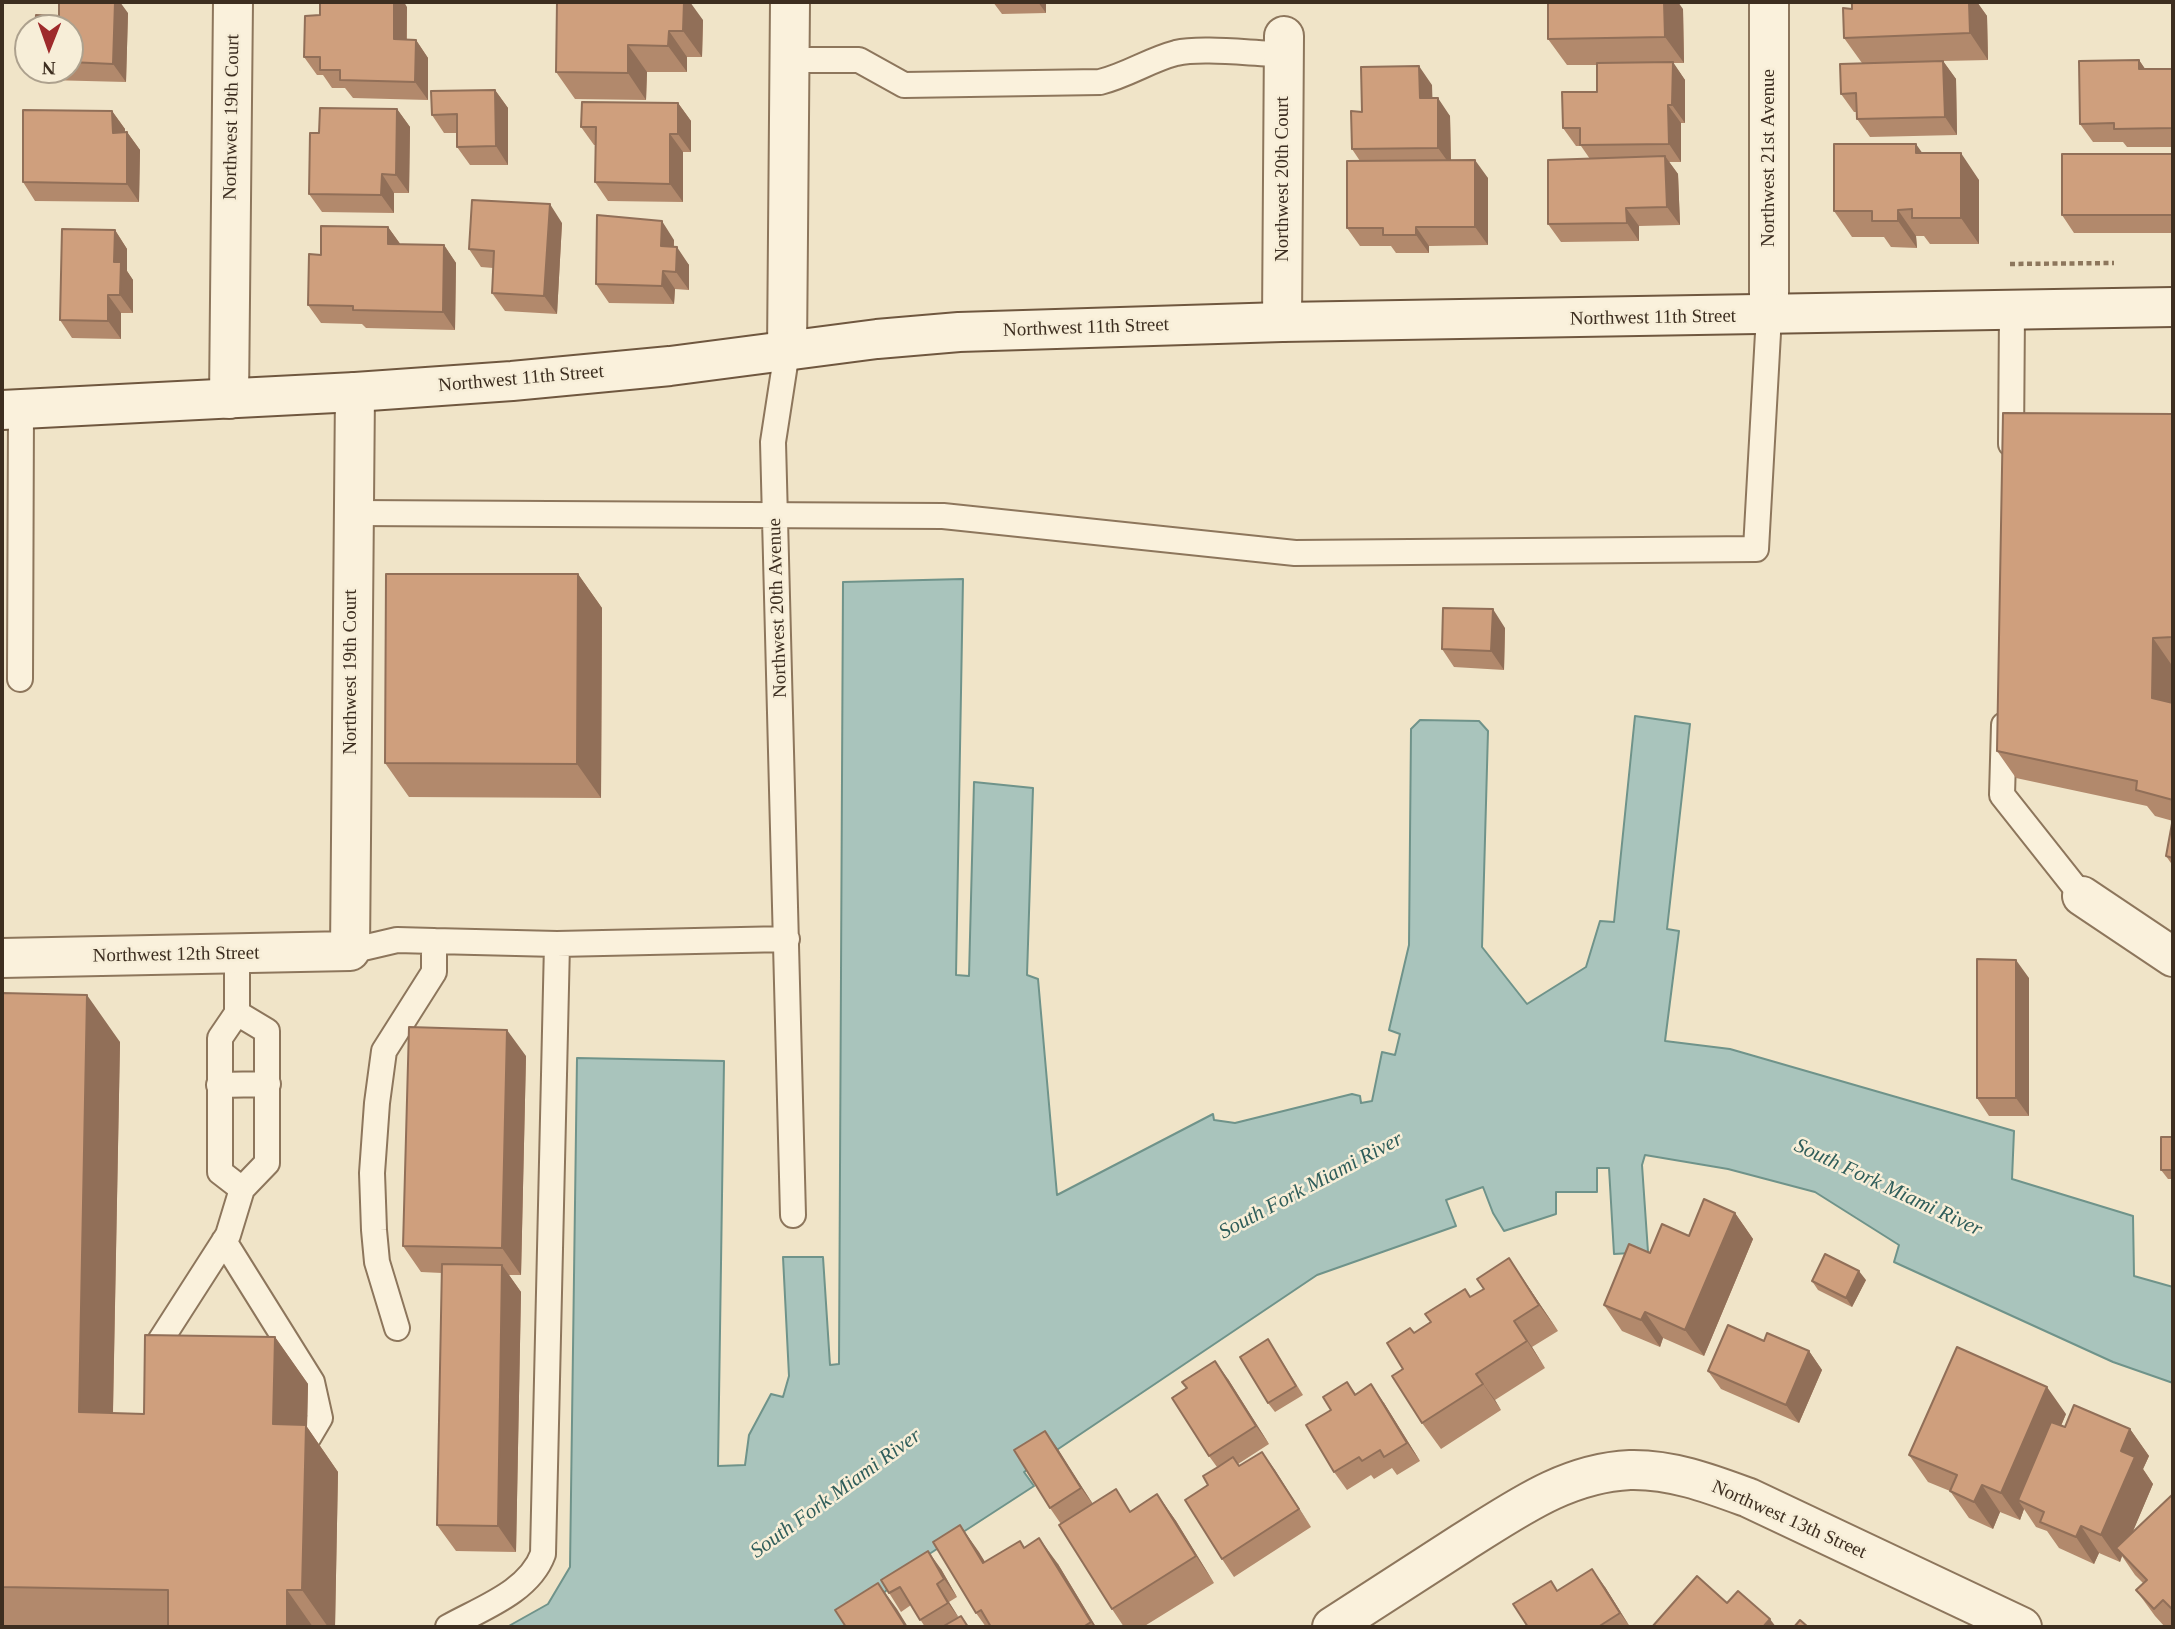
<!DOCTYPE html>
<style>
body{margin:0}
#map{position:relative;width:2175px;height:1629px;overflow:hidden;background:#f0e4c8;font-family:"Times New Roman",serif}
canvas{display:block}
.frame{position:absolute;inset:0;border:4px solid #3d2e20;pointer-events:none}
.north{position:absolute;left:14px;top:14px;width:70px;height:70px;box-sizing:border-box;background:#f7eed8;border:2px solid #ada18e;border-radius:50%;rotate:181deg;font-size:19px;font-weight:700;line-height:28px;text-align:center;color:#3d2e20}
.north::after{content:'';display:block;margin:auto;width:24px;height:32px;background:#9e2a2b;clip-path:polygon(50% 0,100% 100%,50% 72%,0 100%)}
</style>
<div id="map">
<canvas width="2175" height="1629"></canvas>
<div class="frame"></div>
<div class="north">N</div>
</div>
<script>
const ctx = document.querySelector('canvas').getContext('2d');
ctx.lineJoin = 'round';
function fill(path, color) {
  ctx.fillStyle = color;
  ctx.fill(path, 'evenodd');
}
function trace(path, color, width, dash) {
  ctx.strokeStyle = color;
  ctx.lineWidth = width;
  ctx.lineCap = dash ? 'butt' : 'round';
  ctx.setLineDash(dash || []);
  ctx.stroke(path);
}
function label(font, color, halo, rows, align = 'center') {
  ctx.font = font + ' "Times New Roman",serif';
  ctx.lineWidth = 5;
  ctx.setLineDash([]);
  ctx.textBaseline = 'middle';
  ctx.strokeStyle = halo;
  ctx.fillStyle = color;
  for (const [text, x, y, turn = 0] of rows) {
    ctx.save();
    ctx.translate(x, y);
    ctx.rotate((+turn || 0) * Math.PI / 180);
    ctx.textAlign = isNaN(turn) ? turn : align;
    if (halo) ctx.strokeText(text, 0, 0);
    ctx.fillText(text, 0, 0);
    ctx.restore();
  }
}
const water = new Path2D(`
 M 963,579 L 956,975 L 969,976 L 974,782 L 1033,788 L 1027,975 L 1038,979 L 1057,1195 L 1213,1114 L 1214,1120 L 1235,1123 L 1352,1094 L 1360,1096 L 1361,1103 L 1372,1101 L 1382,1052 L 1395,1055 L 1400,1034 L 1389,1030 L 1409,945 L 1411,729 L 1420,720 L 1479,721 L 1488,731 L 1482,947 L 1527,1004 L 1586,967 L 1600,921 L 1614,922 L 1635,716 L 1690,724 L 1667,929 L 1679,931 L 1665,1041 L 1730,1049 L 2014,1131 L 2012,1179 L 2133,1216 L 2134,1276 L 2173,1287 L 2173,1383 L 2113,1362 L 1894,1262 L 1899,1245 L 1815,1192 L 1728,1169 L 1645,1155 L 1642,1165 L 1648,1252 L 1614,1254 L 1609,1168 L 1597,1168 L 1597,1192 L 1556,1192 L 1556,1214 L 1504,1231 L 1493,1213 L 1483,1187 L 1446,1200 L 1456,1226 L 1317,1275 L 1024,1472 L 1034,1486 L 920,1560 L 846,1627 L 507,1627 L 548,1604 L 570,1567 L 577,1058 L 724,1061 L 718,1466 L 745,1465 L 749,1435 L 771,1394 L 783,1397 L 789,1376 L 783,1257 L 823,1257 L 830,1365 L 839,1364 L 843,582 Z`);
fill(water, '#a9c4bc');
trace(water, '#6f938a', 2);
const lane = new Path2D(`
 M 790,60 L 859,60 L 904,85 L 1100,82 C 1128,75 1149,60 1176,53 C 1202,47 1255,54 1284,54
 M 787,351 L 773,442 L 793,1215
 M 2011,444 L 2012,311
 M 353,513 L 943,516 L 1295,553 L 1756,549 L 1769,315
 M 20,679 L 21,409
 M 2004,725 L 2002,795 L 2082,896
 M 557,944 L 787,939
 M 350,951 L 397,940 L 434,941
 M 237,954 L 237,1013 L 220,1038 L 220,1172 L 242,1189 L 267,1163 L 267,1031 L 237,1013
 M 219,1085 L 268,1084
 M 224,1241 L 312,1382 L 320,1418 L 307,1440
 M 397,1328 L 377,1262 L 374,1230 L 372,1173 L 377,1103 L 384,1051 L 434,972 L 434,941 L 557,944 L 543,1554 C 529,1592 482,1608 448,1627
 M 160,1365 L 160,1341 L 228,1235 L 242,1189`);
const street = new Path2D(`
 M 1769,315 L 1769,2
 M 1282,322 L 1284,36
 M 787,351 L 790,2
 M 229,399 L 233,2
 M 2082,896 L 2173,957
 M 2,958 L 350,951 L 355,392
 M 1332,1627 C 1375,1599 1418,1571 1462,1543 C 1515,1510 1565,1473 1630,1470 C 1672,1469 1711,1484 1749,1498 L 2022,1627`);
const secondary = new Path2D(`
 M 2,410 L 355,392 L 512,381 L 670,366 L 877,339 L 959,332 L 1282,322 L 2173,307`);
trace(lane, '#8d765c', 28);
trace(street, '#8d765c', 42);
trace(secondary, '#6f573f', 42);
trace(new Path2D(`
 M 2010,264 L 2114,263`), '#8d765c', 4.5, [5, 3.5]);
trace(lane, '#faf1dc', 24);
trace(street, '#faf1dc', 38);
trace(secondary, '#faf1dc', 38);
fill(new Path2D(`
 M 557,2 L 703,20 L 702,57 L 687,57 L 687,72 L 647,72 L 646,100 L 575,99 L 556,72 Z
 M 993,2 L 1046,2 L 1046,13 L 1002,14 Z
 M 1849,2 L 1977,2 L 1987,16 L 1988,60 L 1943,61 L 1956,79 L 1957,135 L 1870,137 L 1857,119 L 1857,112 L 1854,112 L 1841,94 L 1862,63 L 1844,38 L 1852,9 L 1852,6 Z
 M 407,7 L 407,39 L 416,40 L 428,58 L 428,100 L 353,98 L 345,88 L 332,88 L 323,75 L 317,75 L 304,57 L 320,15 Z
 M 1683,9 L 1684,63 L 1673,63 L 1685,80 L 1685,123 L 1681,123 L 1681,162 L 1669,162 L 1678,174 L 1680,225 L 1639,226 L 1639,241 L 1561,242 L 1548,224 L 1590,159 L 1581,146 L 1576,146 L 1563,128 L 1597,92 L 1597,65 L 1567,65 L 1548,39 Z
 M 128,13 L 126,82 L 47,80 L 40,70 L 70,70 L 70,28 L 59,16 Z
 M 2139,60 L 2145,69 L 2173,69 L 2173,147 L 2127,147 L 2123,142 L 2093,142 L 2080,124 Z
 M 1432,85 L 1432,98 L 1450,116 L 1451,160 L 1488,178 L 1488,245 L 1429,246 L 1429,253 L 1396,253 L 1391,246 L 1360,246 L 1347,228 L 1360,161 L 1352,149 L 1362,112 Z
 M 495,90 L 508,108 L 508,165 L 470,165 L 457,147 L 457,133 L 444,133 L 432,115 Z
 M 678,103 L 691,121 L 691,152 L 683,152 L 683,202 L 608,201 L 595,182 L 596,145 L 594,145 L 581,127 Z
 M 397,109 L 410,127 L 409,193 L 394,193 L 394,213 L 322,212 L 309,194 L 319,133 Z
 M 112,111 L 125,129 L 125,132 L 127,132 L 140,150 L 139,202 L 35,201 L 23,182 Z
 M 1922,153 L 1979,180 L 1979,244 L 1930,244 L 1924,236 L 1916,236 L 1917,248 L 1891,247 L 1884,237 L 1852,237 L 1834,211 Z
 M 2173,154 L 2173,233 L 2074,233 L 2062,215 Z
 M 562,223 L 557,314 L 505,311 L 492,293 L 493,268 L 481,267 L 469,249 Z
 M 388,227 L 400,244 L 444,245 L 456,263 L 455,330 L 366,328 L 362,324 L 321,323 L 308,305 L 321,255 Z
 M 115,230 L 127,249 L 127,271 L 133,280 L 133,313 L 121,313 L 121,339 L 72,338 L 60,320 Z
 M 674,240 L 674,247 L 689,265 L 689,290 L 675,289 L 674,304 L 609,303 L 596,284 Z
 M 2173,414 L 2173,664 L 2171,664 L 2171,702 L 2173,703 L 2173,866 L 2166,856 L 2173,821 L 2155,816 L 2147,806 L 2016,778 L 1997,751 Z
 M 578,574 L 602,608 L 601,798 L 409,797 L 385,763 Z
 M 1505,628 L 1504,670 L 1454,667 L 1442,649 Z
 M 2029,978 L 2029,1116 L 1989,1116 L 1977,1098 Z
 M 2,993 L 120,1042 L 113,1413 L 144,1414 L 275,1337 L 308,1384 L 307,1427 L 338,1472 L 335,1627 L 2,1627 Z
 M 526,1056 L 521,1275 L 509,1275 L 521,1292 L 516,1552 L 456,1551 L 437,1525 L 442,1273 L 421,1272 L 403,1246 Z
 M 2173,1137 L 2173,1179 L 2168,1179 L 2161,1170 Z
 M 1735,1213 L 1753,1239 L 1704,1356 L 1663,1338 L 1660,1347 L 1622,1331 L 1604,1305 L 1650,1253 Z
 M 1509,1258 L 1558,1331 L 1532,1347 L 1545,1368 L 1495,1400 L 1501,1410 L 1441,1449 L 1422,1423 L 1403,1369 L 1414,1333 L 1484,1289 Z
 M 1866,1280 L 1852,1307 L 1818,1290 L 1812,1281 Z
 M 1268,1339 L 1303,1395 L 1275,1412 L 1268,1403 Z
 M 1764,1341 L 1809,1351 L 1822,1370 L 1799,1423 L 1721,1389 L 1708,1371 Z
 M 1228,1379 L 1269,1444 L 1238,1464 L 1239,1466 L 1262,1452 L 1311,1527 L 1234,1577 L 1222,1559 L 1208,1485 L 1217,1467 L 1209,1456 Z
 M 1347,1382 L 1356,1394 L 1384,1403 L 1420,1461 L 1397,1475 L 1392,1468 L 1374,1479 L 1371,1475 L 1347,1490 L 1334,1472 L 1331,1410 Z
 M 2066,1414 L 2061,1426 L 2065,1427 L 2130,1429 L 2149,1456 L 2143,1469 L 2153,1484 L 2132,1533 L 2173,1494 L 2173,1627 L 2165,1627 L 2155,1616 L 2136,1590 L 2143,1583 L 2135,1575 L 2122,1556 L 2120,1562 L 2099,1553 L 2094,1564 L 2059,1548 L 2047,1531 L 2036,1527 L 2024,1509 L 2020,1520 L 2000,1512 L 1993,1529 L 1969,1518 L 1950,1491 L 1928,1482 L 1909,1455 Z
 M 1045,1431 L 1093,1504 L 1131,1511 L 1157,1494 L 1176,1521 L 1214,1583 L 1143,1627 L 1124,1627 L 1112,1609 L 1061,1524 L 1050,1508 Z
 M 960,1525 L 985,1562 L 1020,1541 L 1024,1547 L 1058,1564 L 1096,1627 L 986,1627 L 976,1613 Z
 M 941,1569 L 957,1597 L 949,1602 L 958,1617 L 961,1616 L 969,1627 L 925,1627 L 911,1605 L 901,1612 L 881,1580 Z
 M 1605,1587 L 1630,1627 L 1528,1627 L 1557,1591 Z`), '#b2896c');
fill(new Path2D(`
 M 115,2 L 120,2 L 128,13 L 126,82 L 113,64 Z
 M 394,2 L 404,2 L 407,7 L 406,57 L 394,39 Z
 M 675,2 L 690,2 L 703,20 L 702,57 L 683,31 Z
 M 1038,2 L 1046,2 L 1046,13 Z
 M 1664,2 L 1678,2 L 1683,9 L 1684,63 L 1665,37 Z
 M 1969,2 L 1977,2 L 1987,16 L 1988,60 L 1970,33 Z
 M 669,31 L 687,57 L 687,72 L 668,46 Z
 M 416,40 L 428,58 L 428,100 L 415,82 Z
 M 628,45 L 647,72 L 646,100 L 628,73 Z
 M 2139,60 L 2152,79 L 2139,69 Z
 M 1943,61 L 1956,79 L 1957,135 L 1945,117 Z
 M 1673,62 L 1685,80 L 1685,123 L 1672,105 Z
 M 1419,66 L 1432,85 L 1433,117 L 1420,98 Z
 M 495,90 L 508,108 L 508,165 L 496,146 Z
 M 1438,98 L 1450,116 L 1451,166 L 1438,148 Z
 M 678,103 L 691,121 L 691,152 L 678,134 Z
 M 1668,105 L 1681,123 L 1681,162 L 1669,144 Z
 M 397,109 L 410,127 L 409,193 L 396,175 Z
 M 112,111 L 125,129 L 125,151 L 113,133 Z
 M 127,132 L 140,150 L 139,202 L 127,184 Z
 M 670,134 L 683,152 L 683,202 L 670,184 Z
 M 1916,144 L 1935,171 L 1916,153 Z
 M 1961,153 L 1979,180 L 1979,244 L 1961,218 Z
 M 1665,156 L 1678,174 L 1680,225 L 1667,207 Z
 M 1475,160 L 1488,178 L 1488,245 L 1475,227 Z
 M 382,174 L 394,193 L 394,213 L 381,195 Z
 M 550,204 L 562,223 L 557,314 L 544,296 Z
 M 1626,208 L 1639,226 L 1639,241 L 1627,223 Z
 M 1898,210 L 1916,236 L 1917,248 L 1898,221 Z
 M 662,221 L 674,240 L 673,264 L 661,246 Z
 M 388,227 L 401,245 L 388,244 Z
 M 1416,227 L 1429,246 L 1429,253 L 1416,235 Z
 M 115,230 L 127,249 L 127,271 L 133,280 L 133,313 L 120,295 L 114,262 Z
 M 444,245 L 456,263 L 455,330 L 443,312 Z
 M 677,247 L 689,265 L 689,290 L 676,272 Z
 M 663,271 L 675,289 L 674,304 L 662,286 Z
 M 108,295 L 121,313 L 121,339 L 108,321 Z
 M 578,574 L 602,608 L 601,798 L 577,764 Z
 M 1493,609 L 1505,628 L 1504,670 L 1491,651 Z
 M 2153,638 L 2171,664 L 2171,725 L 2152,698 Z
 M 2016,960 L 2029,978 L 2029,1116 L 2016,1098 Z
 M 87,995 L 120,1042 L 112,1459 L 79,1412 Z
 M 507,1030 L 526,1056 L 521,1275 L 502,1248 Z
 M 1735,1213 L 1753,1239 L 1704,1356 L 1685,1330 Z
 M 1509,1258 L 1527,1285 L 1558,1331 L 1539,1305 Z
 M 502,1265 L 521,1292 L 516,1552 L 498,1526 Z
 M 1859,1271 L 1866,1280 L 1852,1307 L 1846,1298 Z
 M 1645,1312 L 1663,1338 L 1660,1347 L 1641,1320 Z
 M 1514,1321 L 1532,1347 L 1545,1368 L 1527,1341 Z
 M 275,1337 L 308,1384 L 307,1427 L 338,1472 L 335,1627 L 328,1627 L 302,1590 L 273,1424 Z
 M 1809,1351 L 1822,1370 L 1799,1423 L 1786,1405 Z
 M 1215,1361 L 1228,1379 L 1269,1444 L 1256,1426 Z
 M 1476,1374 L 1495,1400 L 1501,1410 L 1483,1384 Z
 M 1371,1384 L 1384,1403 L 1420,1461 L 1407,1443 Z
 M 2047,1387 L 2066,1414 L 2027,1504 L 2018,1500 L 2024,1509 L 2020,1520 L 2001,1493 Z
 M 2130,1429 L 2149,1456 L 2143,1469 L 2153,1484 L 2123,1555 L 2116,1548 L 2122,1556 L 2120,1562 L 2101,1535 L 2121,1451 Z
 M 1045,1431 L 1058,1449 L 1094,1506 L 1081,1488 Z
 M 1262,1452 L 1275,1470 L 1311,1527 L 1299,1509 Z
 M 1982,1485 L 2000,1512 L 1993,1529 L 1974,1502 Z
 M 1157,1494 L 1176,1521 L 1214,1583 L 1196,1556 Z
 M 960,1525 L 979,1552 L 1002,1590 L 983,1563 Z
 M 2081,1526 L 2099,1553 L 2094,1564 L 2076,1537 Z
 M 1039,1538 L 1058,1564 L 1096,1627 L 1094,1627 L 1091,1622 Z
 M 928,1551 L 941,1569 L 957,1597 L 944,1579 Z
 M 1592,1569 L 1605,1587 L 1630,1627 L 1620,1613 Z
 M 878,1583 L 897,1609 L 908,1627 L 906,1627 Z
 M 937,1584 L 949,1602 L 961,1621 L 948,1603 Z
 M 287,1590 L 313,1627 L 287,1627 Z
 M 1770,1619 L 1776,1627 L 1763,1627 Z`), '#916f58');
const building = new Path2D(`
 M 59,2 L 115,2 L 113,64 L 70,62 L 70,28 L 35,28 L 36,15 L 59,16 Z
 M 320,2 L 394,2 L 394,39 L 416,40 L 415,82 L 340,80 L 340,70 L 320,70 L 320,57 L 304,57 L 305,16 L 320,15 Z
 M 557,2 L 684,2 L 683,31 L 669,31 L 668,46 L 628,45 L 628,73 L 556,72 Z
 M 1548,2 L 1664,2 L 1665,37 L 1548,39 Z
 M 1852,2 L 1969,2 L 1970,33 L 1844,38 L 1843,8 L 1852,9 Z
 M 2139,60 L 2139,69 L 2173,69 L 2173,128 L 2114,129 L 2114,123 L 2080,124 L 2079,61 Z
 M 1943,61 L 1945,117 L 1857,119 L 1856,93 L 1841,94 L 1840,64 Z
 M 1673,62 L 1672,105 L 1668,105 L 1669,144 L 1580,145 L 1580,128 L 1563,128 L 1562,92 L 1597,92 L 1597,63 Z
 M 1419,66 L 1420,98 L 1438,98 L 1438,148 L 1352,149 L 1351,111 L 1362,112 L 1361,67 Z
 M 495,90 L 496,146 L 457,147 L 457,114 L 432,115 L 431,91 Z
 M 582,102 L 678,103 L 678,134 L 670,134 L 670,184 L 595,182 L 596,127 L 581,127 Z
 M 320,108 L 397,109 L 396,175 L 382,174 L 381,195 L 309,194 L 310,133 L 319,133 Z
 M 23,110 L 112,111 L 113,133 L 127,132 L 127,184 L 23,182 Z
 M 1834,144 L 1916,144 L 1916,153 L 1961,153 L 1961,218 L 1912,218 L 1912,209 L 1898,210 L 1898,221 L 1872,221 L 1872,211 L 1834,211 Z
 M 2062,154 L 2173,154 L 2173,215 L 2062,215 Z
 M 1665,156 L 1667,207 L 1626,208 L 1627,223 L 1548,224 L 1548,160 Z
 M 1475,160 L 1475,227 L 1416,227 L 1416,235 L 1383,235 L 1383,228 L 1347,228 L 1347,161 Z
 M 472,200 L 550,204 L 544,296 L 492,293 L 494,251 L 469,249 Z
 M 597,215 L 662,221 L 661,246 L 677,247 L 676,272 L 663,271 L 662,286 L 596,284 Z
 M 321,226 L 388,227 L 388,244 L 444,245 L 443,312 L 353,310 L 353,306 L 308,305 L 309,254 L 321,255 Z
 M 62,229 L 115,230 L 114,262 L 121,262 L 120,295 L 108,295 L 108,321 L 60,320 Z
 M 2003,413 L 2173,414 L 2173,637 L 2153,638 L 2152,698 L 2173,703 L 2173,800 L 2136,790 L 2137,781 L 1997,751 Z
 M 386,574 L 578,574 L 577,764 L 385,763 Z
 M 1443,608 L 1493,609 L 1491,651 L 1442,649 Z
 M 2173,818 L 2173,858 L 2166,856 Z
 M 1977,959 L 2016,960 L 2016,1098 L 1977,1098 Z
 M 2,993 L 87,995 L 79,1412 L 144,1414 L 145,1335 L 275,1337 L 273,1424 L 306,1425 L 302,1590 L 287,1590 L 287,1627 L 168,1627 L 168,1590 L 2,1587 Z
 M 409,1027 L 507,1030 L 502,1248 L 403,1246 Z
 M 2161,1137 L 2173,1137 L 2173,1170 L 2161,1170 Z
 M 1704,1199 L 1735,1213 L 1685,1330 L 1645,1312 L 1641,1320 L 1604,1305 L 1629,1244 L 1650,1253 L 1662,1224 L 1689,1236 Z
 M 1825,1254 L 1859,1271 L 1846,1298 L 1812,1281 Z
 M 1509,1258 L 1539,1305 L 1514,1321 L 1527,1341 L 1476,1374 L 1483,1384 L 1422,1423 L 1392,1376 L 1403,1369 L 1387,1343 L 1410,1328 L 1414,1333 L 1431,1322 L 1425,1314 L 1465,1289 L 1470,1297 L 1484,1289 L 1477,1279 Z
 M 442,1264 L 502,1265 L 498,1526 L 437,1525 Z
 M 1728,1325 L 1764,1341 L 1767,1333 L 1809,1351 L 1786,1405 L 1708,1371 Z
 M 1268,1339 L 1296,1386 L 1268,1403 L 1240,1357 Z
 M 1957,1347 L 2047,1387 L 2001,1493 L 1982,1485 L 1974,1502 L 1950,1491 L 1957,1475 L 1909,1455 Z
 M 1215,1361 L 1256,1426 L 1209,1456 L 1172,1398 L 1187,1388 L 1182,1382 Z
 M 1347,1382 L 1355,1395 L 1371,1384 L 1407,1443 L 1384,1457 L 1380,1450 L 1362,1461 L 1359,1457 L 1334,1472 L 1306,1425 L 1331,1410 L 1323,1397 Z
 M 2074,1405 L 2130,1429 L 2121,1451 L 2135,1457 L 2101,1535 L 2081,1526 L 2076,1537 L 2040,1522 L 2044,1512 L 2018,1500 L 2051,1422 L 2065,1427 Z
 M 1045,1431 L 1081,1488 L 1050,1508 L 1014,1450 Z
 M 1262,1452 L 1299,1509 L 1222,1559 L 1185,1500 L 1208,1485 L 1203,1476 L 1218,1467 L 1233,1457 L 1239,1466 Z
 M 1116,1489 L 1130,1512 L 1157,1494 L 1196,1556 L 1112,1609 L 1059,1525 Z
 M 2173,1494 L 2173,1610 L 2163,1600 L 2154,1609 L 2136,1590 L 2147,1580 L 2116,1548 Z
 M 960,1525 L 983,1563 L 1020,1541 L 1024,1548 L 1039,1538 L 1091,1622 L 1083,1627 L 991,1627 L 981,1610 L 976,1613 L 933,1542 Z
 M 928,1551 L 944,1579 L 937,1584 L 948,1603 L 920,1620 L 900,1587 L 889,1593 L 881,1580 Z
 M 1592,1569 L 1620,1613 L 1598,1627 L 1528,1627 L 1513,1604 L 1551,1581 L 1557,1591 Z
 M 1697,1576 L 1727,1603 L 1738,1591 L 1770,1619 L 1763,1627 L 1652,1627 Z
 M 878,1583 L 906,1627 L 846,1627 L 835,1610 Z
 M 961,1616 L 968,1627 L 942,1627 Z
 M 1800,1620 L 1808,1627 L 1794,1627 Z`);
fill(building, '#cf9f7d');
trace(building, '#916f58', 2);
label('19px', '#3d2e20', '#f7eed8', [
 ["Northwest 19th Court",232,117,-89],
 ["Northwest 21st Avenue",1769,158,-90],
 ["Northwest 20th Court",1283,179,-90],
 ["Northwest 11th Street",1653,318,-1],
 ["Northwest 11th Street",1086,328,-2],
 ["Northwest 11th Street",521,379,-5],
 ["Northwest 20th Avenue",778,608,-92],
 ["Northwest 19th Court",351,672,-90],
 ["Northwest 12th Street",176,955,-1],
 ["Northwest 13th Street",1789,1520,24]
]);
label('italic 21px', '#2f5d5a', '#f7eed8', [
 ["South Fork Miami River",1311,1186,-28],
 ["South Fork Miami River",1888,1188,25],
 ["South Fork Miami River",836,1494,-36]
]);
</script>
